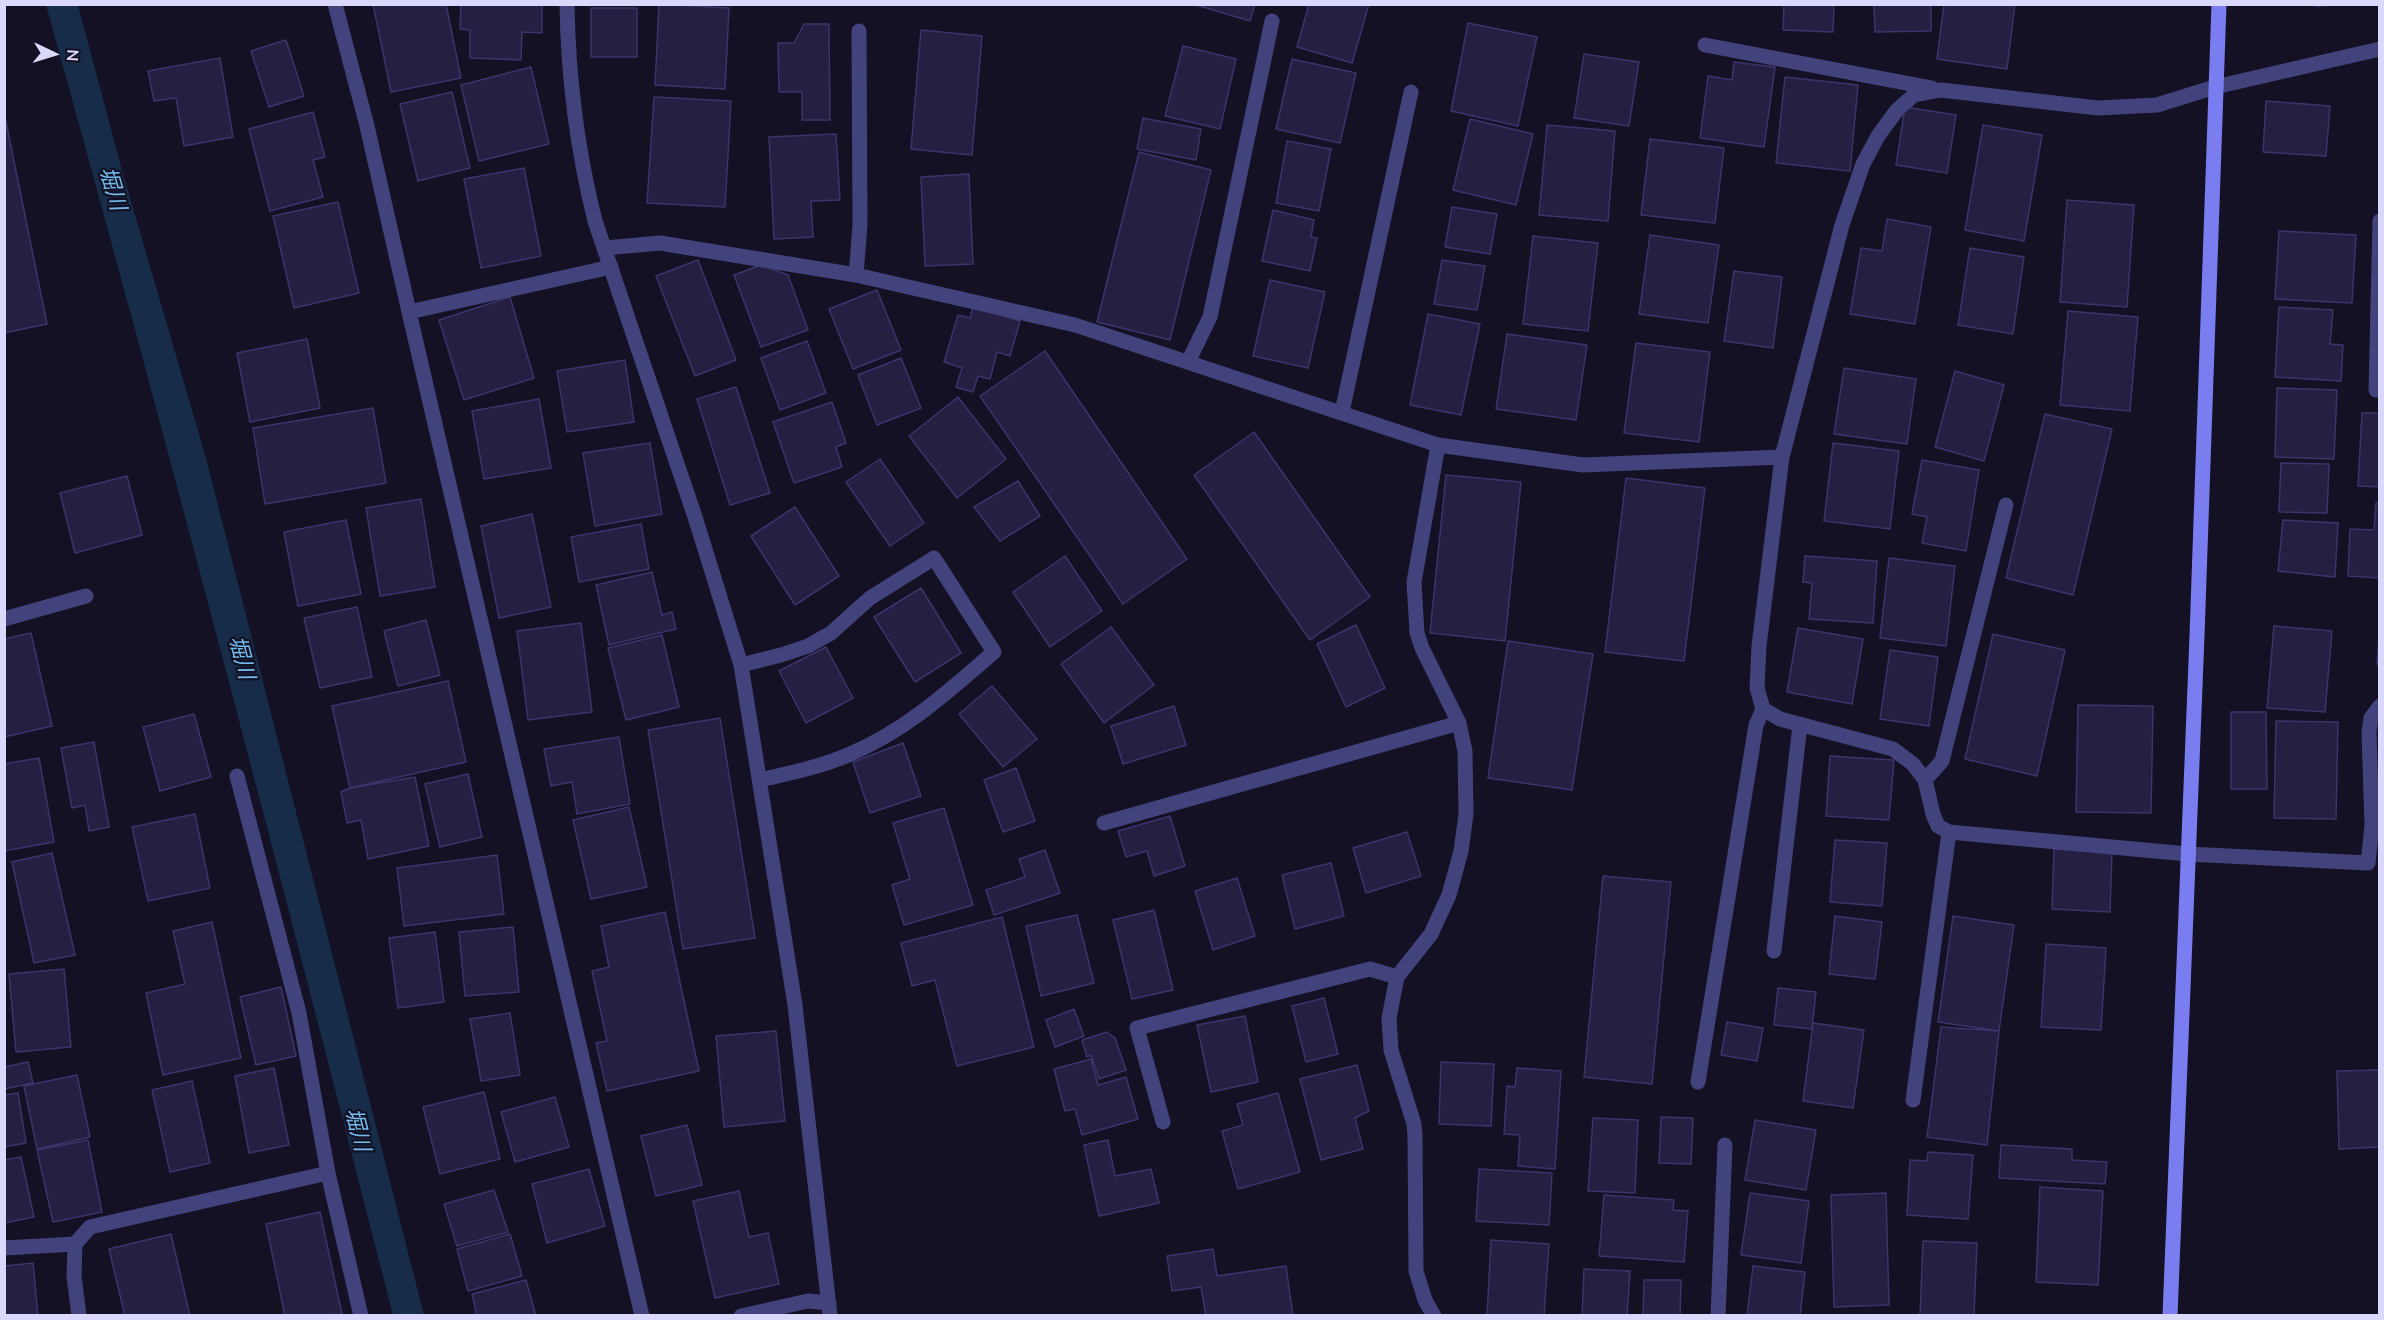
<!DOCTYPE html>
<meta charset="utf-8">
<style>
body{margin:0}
#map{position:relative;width:2384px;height:1320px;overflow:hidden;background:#131123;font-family:"Nunito Sans",sans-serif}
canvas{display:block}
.frame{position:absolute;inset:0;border:6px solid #dad8fb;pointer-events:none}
.north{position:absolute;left:24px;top:24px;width:60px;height:60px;-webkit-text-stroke:4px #131123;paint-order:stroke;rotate:94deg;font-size:16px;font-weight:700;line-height:24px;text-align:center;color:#dad8fb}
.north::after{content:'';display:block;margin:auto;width:21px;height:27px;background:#dad8fb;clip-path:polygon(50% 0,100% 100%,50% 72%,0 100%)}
</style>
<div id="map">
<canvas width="2384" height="1320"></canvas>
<div class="frame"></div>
<div class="north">N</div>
</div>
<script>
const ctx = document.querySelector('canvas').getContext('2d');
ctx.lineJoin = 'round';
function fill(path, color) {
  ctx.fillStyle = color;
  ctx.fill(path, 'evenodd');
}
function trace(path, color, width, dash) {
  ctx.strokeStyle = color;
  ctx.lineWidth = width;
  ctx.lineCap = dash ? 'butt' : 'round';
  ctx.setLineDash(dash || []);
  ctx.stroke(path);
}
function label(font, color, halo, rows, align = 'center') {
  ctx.font = font + ' "Nunito Sans","Noto Sans JP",sans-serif';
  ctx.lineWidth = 4.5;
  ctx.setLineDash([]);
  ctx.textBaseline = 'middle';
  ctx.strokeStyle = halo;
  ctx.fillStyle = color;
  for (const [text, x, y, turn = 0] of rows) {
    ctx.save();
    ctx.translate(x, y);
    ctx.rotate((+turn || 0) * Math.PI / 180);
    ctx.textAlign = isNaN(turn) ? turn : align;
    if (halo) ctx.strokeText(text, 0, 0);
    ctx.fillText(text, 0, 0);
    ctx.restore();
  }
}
fill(new Path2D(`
 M 46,5 L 78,5 L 123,174 L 206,458 L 424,1315 L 393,1315 C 281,877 167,440 46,5 Z`), '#162c49');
const building = new Path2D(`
 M 373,4 L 446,4 L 461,78 L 391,92 Z
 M 461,4 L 542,4 L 542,33 L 522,32 L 521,60 L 470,58 L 470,30 L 460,29 Z
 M 659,4 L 729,8 L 725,89 L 655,85 Z
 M 1193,4 L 1255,4 L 1250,21 Z
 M 1309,4 L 1369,4 L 1352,63 L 1297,47 Z
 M 1784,4 L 1834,4 L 1833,32 L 1783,30 Z
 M 1874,4 L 1931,4 L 1931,31 L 1875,32 Z
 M 1944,4 L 2015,4 L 2007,69 L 1937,59 Z
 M 2315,4 L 2357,4 L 2315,6 Z
 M 591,8 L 637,8 L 637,57 L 591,57 Z
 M 1468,23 L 1537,37 L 1518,126 L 1451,111 Z
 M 804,24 L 829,24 L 830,120 L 802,120 L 802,92 L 779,92 L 778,43 L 794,43 Z
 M 921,30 L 982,36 L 972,155 L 911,149 Z
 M 286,40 L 304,96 L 269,107 L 251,51 Z
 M 1183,46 L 1236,59 L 1220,129 L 1165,116 Z
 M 1584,54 L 1639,62 L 1629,126 L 1574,118 Z
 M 220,58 L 233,137 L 184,146 L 176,98 L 154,101 L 148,71 Z
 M 1292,59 L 1356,73 L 1340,143 L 1276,129 Z
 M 1734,62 L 1775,67 L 1764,147 L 1700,138 L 1708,76 L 1732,80 Z
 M 531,67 L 549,144 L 479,161 L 461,85 Z
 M 1785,77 L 1858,85 L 1850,171 L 1776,163 Z
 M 452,92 L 470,168 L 418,181 L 400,104 Z
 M 654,97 L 731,101 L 725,207 L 647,203 Z
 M 2266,101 L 2330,106 L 2326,156 L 2263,152 Z
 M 1905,107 L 1956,115 L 1947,173 L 1896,165 Z
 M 4,112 L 47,324 L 4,333 Z
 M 313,112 L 325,157 L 313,160 L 323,197 L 270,211 L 249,129 Z
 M 1143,118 L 1201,129 L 1196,160 L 1137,149 Z
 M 1470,119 L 1533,134 L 1516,205 L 1453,190 Z
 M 1547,125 L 1615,131 L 1608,221 L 1539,215 Z
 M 1983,125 L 2042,135 L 2024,241 L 1965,230 Z
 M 836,134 L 840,200 L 811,201 L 813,237 L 774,239 L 769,137 Z
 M 1650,139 L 1724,148 L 1715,223 L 1641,215 Z
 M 1287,141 L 1331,149 L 1319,211 L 1276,203 Z
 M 1139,152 L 1211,170 L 1170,340 L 1097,322 Z
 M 524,168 L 541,256 L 481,268 L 464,179 Z
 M 969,174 L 973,264 L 925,266 L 921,177 Z
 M 2067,200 L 2134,205 L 2127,307 L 2060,302 Z
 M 338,202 L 359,293 L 294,308 L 273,216 Z
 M 1452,207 L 1497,214 L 1490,254 L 1445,247 Z
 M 1273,210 L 1314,220 L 1311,237 L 1317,238 L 1310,271 L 1262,261 Z
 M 1887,219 L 1931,227 L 1915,324 L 1850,314 L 1861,248 L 1882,251 Z
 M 2279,231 L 2356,235 L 2352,303 L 2275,299 Z
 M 1650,235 L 1719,245 L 1708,323 L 1639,314 Z
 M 1533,236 L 1598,243 L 1588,331 L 1523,324 Z
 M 1970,248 L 2024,257 L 2013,334 L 1958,325 Z
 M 698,260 L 736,360 L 695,376 L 656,276 Z
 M 1442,260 L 1485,266 L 1477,310 L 1434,304 Z
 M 761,265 L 788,275 L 808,330 L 761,347 L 734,275 Z
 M 1734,271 L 1782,277 L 1773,348 L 1724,341 Z
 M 1270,280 L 1325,292 L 1308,368 L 1253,356 Z
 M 877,290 L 901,350 L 853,369 L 829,309 Z
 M 510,297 L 534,378 L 464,400 L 439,320 Z
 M 973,307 L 1020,321 L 1010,356 L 997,352 L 990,379 L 978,376 L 973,392 L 956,387 L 962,368 L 944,362 L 958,315 L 970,318 Z
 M 2279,307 L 2333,310 L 2330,344 L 2343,345 L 2341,381 L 2275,377 Z
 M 2068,311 L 2138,317 L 2130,411 L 2060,405 Z
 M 1428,314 L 1480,324 L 1461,415 L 1410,405 Z
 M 1507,334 L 1587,345 L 1576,420 L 1496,409 Z
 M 307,339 L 320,408 L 250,422 L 237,353 Z
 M 807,341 L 826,393 L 780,410 L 761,358 Z
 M 1636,343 L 1710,352 L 1699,442 L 1624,433 Z
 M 1045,351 L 1187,559 L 1123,604 L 980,396 Z
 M 901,358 L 921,408 L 877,425 L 858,375 Z
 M 625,360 L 634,422 L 567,432 L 557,371 Z
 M 1844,368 L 1916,379 L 1907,444 L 1834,434 Z
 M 1955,371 L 2004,385 L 1984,461 L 1935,447 Z
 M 736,387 L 770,493 L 730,505 L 697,399 Z
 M 2277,388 L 2337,390 L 2334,459 L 2275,457 Z
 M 958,397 L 1006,459 L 957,498 L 909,436 Z
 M 539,399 L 551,468 L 484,479 L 472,411 Z
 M 832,402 L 846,443 L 836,447 L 842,467 L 794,483 L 773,422 Z
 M 373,408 L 386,483 L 265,504 L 253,428 Z
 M 2362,413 L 2380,413 L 2380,487 L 2358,486 Z
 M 2045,414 L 2112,429 L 2073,595 L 2006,578 Z
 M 1254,432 L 1370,597 L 1310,640 L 1194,475 Z
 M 650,443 L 662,514 L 595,526 L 583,453 Z
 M 1833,443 L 1899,451 L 1890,529 L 1824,521 Z
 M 880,459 L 924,523 L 890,546 L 846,482 Z
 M 1922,460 L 1979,470 L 1966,551 L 1922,543 L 1927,517 L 1912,514 Z
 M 2281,463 L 2329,464 L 2327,513 L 2279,512 Z
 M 1446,475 L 1521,482 L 1505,641 L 1430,633 Z
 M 127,476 L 142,535 L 75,553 L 60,493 Z
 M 1626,478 L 1705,488 L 1684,661 L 1605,652 Z
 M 1018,481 L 1040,516 L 1000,541 L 974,507 Z
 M 421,499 L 435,587 L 380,596 L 366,508 Z
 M 2376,503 L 2380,503 L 2380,578 L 2348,576 L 2350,529 L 2374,530 Z
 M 795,507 L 839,576 L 795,605 L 751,536 Z
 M 532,514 L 551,607 L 499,618 L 481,526 Z
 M 346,520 L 361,594 L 298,606 L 284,532 Z
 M 2283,520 L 2338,523 L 2335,577 L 2278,571 Z
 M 641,524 L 649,569 L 579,582 L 571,537 Z
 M 1065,556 L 1102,611 L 1050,647 L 1013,592 Z
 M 1805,556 L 1877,561 L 1873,623 L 1809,619 L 1812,583 L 1803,582 Z
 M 1889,558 L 1955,566 L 1946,646 L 1880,638 Z
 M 652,572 L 662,615 L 672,612 L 676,629 L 609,645 L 596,585 Z
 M 921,588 L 961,653 L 915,682 L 874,617 Z
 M 357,607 L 372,677 L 320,688 L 304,618 Z
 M 426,620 L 440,675 L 398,686 L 384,631 Z
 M 581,623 L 592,712 L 528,720 L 517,631 Z
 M 2380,624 L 2380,664 L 2377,664 Z
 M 1356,625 L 1385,688 L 1346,707 L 1317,644 Z
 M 2274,626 L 2332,631 L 2325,712 L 2267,708 Z
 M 1111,627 L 1154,685 L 1104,723 L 1061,664 Z
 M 1798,628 L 1863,639 L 1852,704 L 1787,692 Z
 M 31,633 L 52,726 L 4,737 L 4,639 Z
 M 1993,634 L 2065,650 L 2037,776 L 1965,759 Z
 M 662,635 L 679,707 L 626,720 L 608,648 Z
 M 1508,641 L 1593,654 L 1572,790 L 1488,778 Z
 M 826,647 L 853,698 L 806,723 L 779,671 Z
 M 1890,650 L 1938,657 L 1929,726 L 1880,719 Z
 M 448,681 L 466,762 L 350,788 L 332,706 Z
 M 992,686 L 1037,739 L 1003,767 L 959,714 Z
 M 2078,705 L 2153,706 L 2151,813 L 2076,812 Z
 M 1174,706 L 1186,745 L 1123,764 L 1111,726 Z
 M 2231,712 L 2266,712 L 2267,789 L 2231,789 Z
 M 194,714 L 211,777 L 160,791 L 143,727 Z
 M 720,718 L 755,938 L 683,949 L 648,730 Z
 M 2276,721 L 2338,722 L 2336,819 L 2274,818 Z
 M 619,737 L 630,804 L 577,814 L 572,782 L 551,786 L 544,749 Z
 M 94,742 L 109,827 L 89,831 L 85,805 L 72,808 L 61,748 Z
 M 903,743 L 921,796 L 870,813 L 853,762 Z
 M 1830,756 L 1894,760 L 1889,820 L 1826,816 Z
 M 39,758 L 54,842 L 4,851 L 4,764 Z
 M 1016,768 L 1035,821 L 1003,832 L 984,780 Z
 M 468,774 L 482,837 L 440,847 L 425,784 Z
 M 415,777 L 429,846 L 368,859 L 361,820 L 347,823 L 341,792 L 350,788 Z
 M 629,807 L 647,887 L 591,899 L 573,820 Z
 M 944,808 L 973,905 L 904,925 L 892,885 L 910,879 L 893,823 Z
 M 195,814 L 210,888 L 148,901 L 132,827 Z
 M 1170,816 L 1185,866 L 1154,876 L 1147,851 L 1126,857 L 1118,831 Z
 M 1407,832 L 1421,876 L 1366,893 L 1353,848 Z
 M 1835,840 L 1887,843 L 1882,906 L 1830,902 Z
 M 2054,849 L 2112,852 L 2110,912 L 2052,909 Z
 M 1045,850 L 1060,893 L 994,915 L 986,890 L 1025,877 L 1019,859 Z
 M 52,853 L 75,955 L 34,963 L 12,862 Z
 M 497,855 L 504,914 L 404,926 L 397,868 Z
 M 1331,863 L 1344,916 L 1295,929 L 1282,875 Z
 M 1603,876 L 1671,882 L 1652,1084 L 1584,1077 Z
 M 1237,878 L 1255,936 L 1213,950 L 1195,891 Z
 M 1154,910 L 1173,990 L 1132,999 L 1113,920 Z
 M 665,912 L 699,1071 L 607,1091 L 596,1043 L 607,1041 L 592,971 L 609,967 L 601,926 Z
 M 1077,915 L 1094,983 L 1041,996 L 1026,926 Z
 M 1835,916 L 1882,922 L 1875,979 L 1829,974 Z
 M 1953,916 L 2014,925 L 1999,1031 L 1938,1022 Z
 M 1002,917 L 1034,1047 L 957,1066 L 935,980 L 912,986 L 901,943 Z
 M 212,922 L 241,1058 L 163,1075 L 146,993 L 185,984 L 173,931 Z
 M 513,927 L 519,992 L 465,996 L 459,932 Z
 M 435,932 L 444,1002 L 398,1008 L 389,938 Z
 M 2046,944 L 2106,948 L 2101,1030 L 2041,1027 Z
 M 64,969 L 71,1047 L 16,1052 L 9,974 Z
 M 281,987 L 296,1056 L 256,1065 L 240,997 Z
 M 1778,988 L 1816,992 L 1812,1029 L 1774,1025 Z
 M 1324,998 L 1338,1054 L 1306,1062 L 1292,1006 Z
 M 1074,1009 L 1084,1036 L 1055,1047 L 1046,1020 Z
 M 510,1013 L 520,1075 L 481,1081 L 470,1019 Z
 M 1245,1016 L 1258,1082 L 1211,1092 L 1197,1025 Z
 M 1727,1022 L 1763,1028 L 1757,1061 L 1721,1055 Z
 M 1813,1023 L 1864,1030 L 1853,1108 L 1803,1101 Z
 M 1941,1027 L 1999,1031 L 1987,1145 L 1927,1137 Z
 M 776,1031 L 785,1121 L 724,1127 L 716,1036 Z
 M 1107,1032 L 1115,1038 L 1126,1070 L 1099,1079 L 1091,1055 L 1087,1057 L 1082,1040 Z
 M 1091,1059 L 1098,1085 L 1126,1077 L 1138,1119 L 1082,1135 L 1075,1109 L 1065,1111 L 1054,1069 Z
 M 28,1062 L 33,1083 L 4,1089 L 4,1067 Z
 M 1441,1062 L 1494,1064 L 1491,1126 L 1439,1124 Z
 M 1357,1065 L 1369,1111 L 1355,1118 L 1363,1149 L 1321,1160 L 1300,1079 Z
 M 274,1068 L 289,1145 L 249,1153 L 235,1076 Z
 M 1517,1068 L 1561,1071 L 1555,1169 L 1518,1166 L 1520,1135 L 1504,1134 L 1507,1086 L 1515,1087 Z
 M 2380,1070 L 2380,1147 L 2339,1149 L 2337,1071 Z
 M 77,1075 L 90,1137 L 37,1149 L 24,1086 Z
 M 192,1081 L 210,1163 L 170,1172 L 152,1090 Z
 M 484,1092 L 500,1159 L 440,1174 L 423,1107 Z
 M 18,1093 L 26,1143 L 4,1147 L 4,1095 Z
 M 1278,1093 L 1300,1172 L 1238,1189 L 1222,1131 L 1243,1125 L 1237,1104 Z
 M 555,1097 L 569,1147 L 515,1162 L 501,1112 Z
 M 1661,1117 L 1693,1118 L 1691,1164 L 1659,1163 Z
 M 1593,1118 L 1638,1120 L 1635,1193 L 1588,1191 Z
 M 1755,1120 L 1816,1130 L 1806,1190 L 1745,1180 Z
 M 687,1125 L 702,1185 L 656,1196 L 641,1136 Z
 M 88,1140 L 102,1212 L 53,1222 L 37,1150 Z
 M 1108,1140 L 1115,1176 L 1151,1169 L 1159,1203 L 1099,1216 L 1084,1145 Z
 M 2001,1145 L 2072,1149 L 2072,1160 L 2107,1162 L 2105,1184 L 1999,1178 Z
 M 1928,1152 L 1973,1155 L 1968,1219 L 1907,1215 L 1910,1160 L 1927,1161 Z
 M 21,1157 L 34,1217 L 4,1223 L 4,1160 Z
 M 589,1169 L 605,1226 L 547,1243 L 532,1184 Z
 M 1479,1169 L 1552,1173 L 1549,1225 L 1476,1221 Z
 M 2040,1187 L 2103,1191 L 2098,1285 L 2036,1282 Z
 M 494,1190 L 508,1232 L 457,1246 L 444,1204 Z
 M 739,1191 L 749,1237 L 768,1233 L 779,1284 L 715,1298 L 693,1201 Z
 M 1750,1193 L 1809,1201 L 1801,1263 L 1741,1255 Z
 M 1886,1193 L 1889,1305 L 1834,1307 L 1831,1195 Z
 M 1604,1195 L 1674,1200 L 1673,1210 L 1688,1211 L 1684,1262 L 1599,1256 Z
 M 320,1212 L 342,1314 L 285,1316 L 266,1224 Z
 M 171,1234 L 190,1316 L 125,1316 L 109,1249 Z
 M 510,1234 L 522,1276 L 468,1291 L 457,1249 Z
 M 1491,1240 L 1549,1244 L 1544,1316 L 1487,1316 Z
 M 1923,1241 L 1977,1243 L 1974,1316 L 1920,1316 Z
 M 1213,1249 L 1217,1276 L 1286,1266 L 1293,1316 L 1206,1316 L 1201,1287 L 1172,1291 L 1167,1256 Z
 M 33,1263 L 38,1316 L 4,1316 L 4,1266 Z
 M 1753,1266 L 1805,1272 L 1800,1316 L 1747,1316 Z
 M 1584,1269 L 1630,1271 L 1627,1316 L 1582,1316 Z
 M 526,1280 L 536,1316 L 477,1316 L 472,1294 Z
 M 1644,1280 L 1681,1280 L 1680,1316 L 1643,1316 Z`);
fill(building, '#251f42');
trace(building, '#3c346c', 1.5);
trace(new Path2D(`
 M 335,4 L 367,126 L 409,312 L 611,267
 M 567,4 C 568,76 578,153 595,221 L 695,517 L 741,665 L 795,1005 L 830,1316
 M 1705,45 L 1932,88
 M 2380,221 L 2376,390 L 2380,390
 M 605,248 L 660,243 L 856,275 L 1075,325 L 1438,445 L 1583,465 L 1782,457 L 1842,225 L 1863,164 L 1878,136 L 1897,110 L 1914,95 L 1941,90 L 2098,108 L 2157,105 L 2215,87 L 2380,49
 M 856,275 L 860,225 L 859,31
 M 409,312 L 642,1316
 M 1188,362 L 1210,317 L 1272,21
 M 1342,412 L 1411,92
 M 1782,457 L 1759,646 L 1757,688 L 1763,709 L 1780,719 L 1893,749 L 1913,764 L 1925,780 L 1933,814 L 1938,826 L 1949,832 L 2188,854 L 2368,863 L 2372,826 L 2369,732 L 2371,718 L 2380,706
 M 4,619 L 86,596
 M 741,665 L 781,655 L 808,646 L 831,633 L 870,598 L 934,558 L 994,652 C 948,692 905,731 848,755 C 820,767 790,773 760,780
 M 237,776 L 299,1013 L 328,1173 L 361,1316
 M 1925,780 L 1942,761 L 2006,505
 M 1104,823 L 1459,723
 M 1774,951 L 1800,725
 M 1698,1082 L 1756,725 L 1763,709
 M 1913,1100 L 1949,832
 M 1163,1122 L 1137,1028 L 1370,969 L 1397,977
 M 4,1248 L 75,1244
 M 79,1316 L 74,1276 L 75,1244 L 90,1227 L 328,1173
 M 741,1316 L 808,1301 L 829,1303
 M 1434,1316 L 1425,1300 L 1416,1271 L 1415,1135 L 1414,1124 L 1391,1050 L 1389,1018 L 1397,977 L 1431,934 L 1449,895 L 1461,851 L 1466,814 L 1465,751 L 1459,723 L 1422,648 L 1417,633 L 1414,582 L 1438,445
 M 1718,1316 L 1725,1145`), '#42437d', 15);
trace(new Path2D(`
 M 2170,1316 L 2197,636 L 2219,4`), '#7a7df0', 15);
label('italic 22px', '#72bcef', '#131123', [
 ["堀川",111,189,74],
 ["堀川",240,658,75],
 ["堀川",356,1130,76]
]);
</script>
